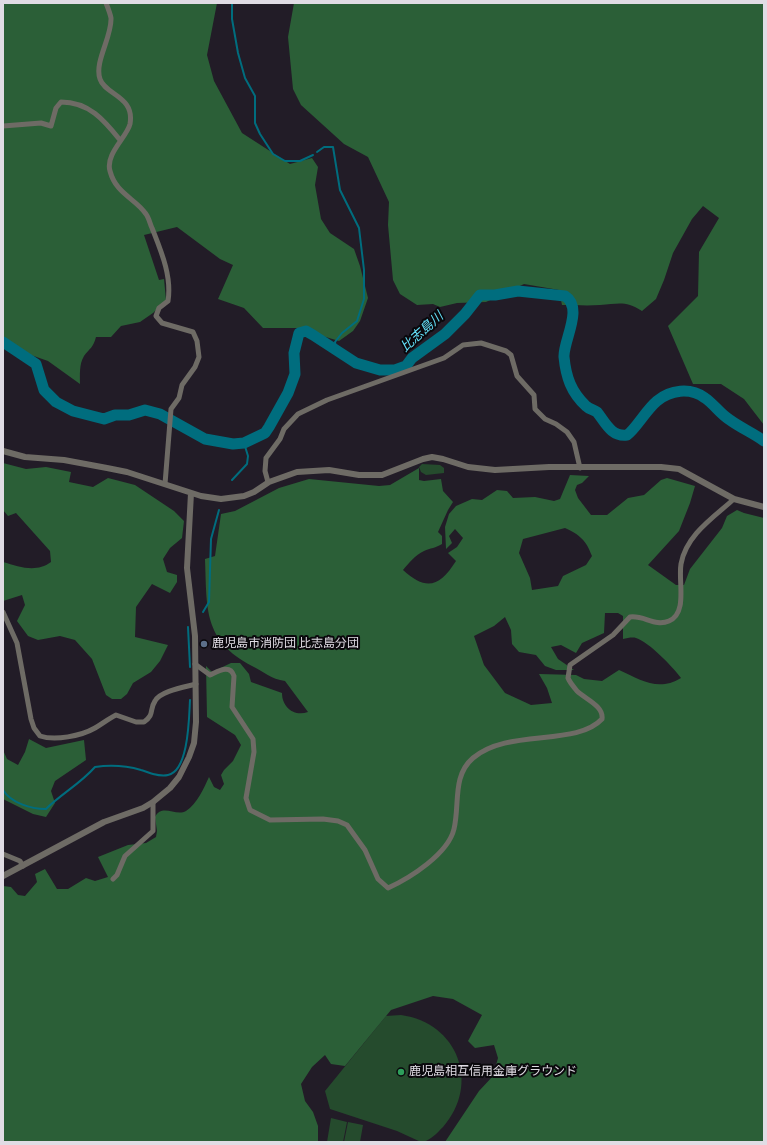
<!DOCTYPE html>
<meta charset="utf-8">
<style>
body{margin:0}
#map{position:relative;width:767px;height:1145px;overflow:hidden;background:#221c27;font-family:"Noto Serif",serif}
canvas{display:block}
.frame{position:absolute;inset:0;border:4px solid #e0dce4;pointer-events:none}
</style>
<div id="map">
<canvas width="767" height="1145"></canvas>
<div class="frame"></div>
</div>
<script>
const ctx = document.querySelector('canvas').getContext('2d');
ctx.lineJoin = 'round';
function fill(path, color) {
  ctx.fillStyle = color;
  ctx.fill(path, 'evenodd');
}
function trace(path, color, width, dash) {
  ctx.strokeStyle = color;
  ctx.lineWidth = width;
  ctx.lineCap = dash ? 'butt' : 'round';
  ctx.setLineDash(dash || []);
  ctx.stroke(path);
}
function label(font, color, halo, rows, align = 'center') {
  ctx.font = font + ' "Noto Serif","Noto Sans JP",serif';
  ctx.lineWidth = 4;
  ctx.setLineDash([]);
  ctx.textBaseline = 'middle';
  ctx.strokeStyle = halo;
  ctx.fillStyle = color;
  for (const [text, x, y, turn = 0] of rows) {
    ctx.save();
    ctx.translate(x, y);
    ctx.rotate((+turn || 0) * Math.PI / 180);
    ctx.textAlign = isNaN(turn) ? turn : align;
    if (halo) ctx.strokeText(text, 0, 0);
    ctx.fillText(text, 0, 0);
    ctx.restore();
  }
}
fill(new Path2D(`
 M 422,464 L 440,465 L 444,468 L 444,473 L 426,475 L 421,472 L 419,467 Z
 M 401,1015 C 458,1023 481,1084 443,1127 C 437,1133 429,1142 421,1142 L 397,1131 L 330,1109 L 325,1091 L 386,1016 Z
 M 331,1118 L 347,1122 L 343,1142 L 327,1142 Z
 M 348,1122 L 363,1125 L 360,1142 L 344,1142 Z`), '#254b2d');
fill(new Path2D(`
 M 3,3 L 217,3 L 207,55 L 214,81 L 242,133 L 290,164 L 312,158 L 318,167 L 315,185 L 321,219 L 330,233 L 354,249 L 360,266 L 368,298 L 360,321 L 353,331 L 339,341 L 296,328 L 263,328 L 244,308 L 218,299 L 233,265 L 220,259 L 177,227 L 144,235 L 159,280 L 164,279 L 166,300 L 153,313 L 140,322 L 121,326 L 111,337 L 96,337 C 93,348 90,348 84,356 C 79,364 80,375 80,384 L 48,361 L 28,354 L 4,337 Z
 M 294,3 L 764,3 L 764,425 L 744,399 L 721,384 L 693,384 L 668,326 L 698,296 L 699,252 L 719,218 L 703,206 L 692,219 L 673,253 L 664,280 L 656,299 L 642,311 C 625,300 618,304 600,305 C 587,306 574,305 562,305 L 559,290 L 524,284 L 486,302 L 457,303 L 440,307 L 433,304 L 417,305 L 400,294 L 393,280 L 388,225 L 389,202 L 368,157 L 344,144 L 301,105 L 293,89 L 288,37 Z
 M 3,463 L 26,469 L 46,467 L 71,472 L 69,482 L 93,487 L 108,478 L 135,485 L 174,511 L 184,521 L 182,538 L 170,548 L 163,559 L 167,572 L 177,575 L 177,582 L 170,593 L 152,584 L 136,607 L 135,637 L 168,645 L 160,661 L 151,672 L 133,683 L 127,694 L 121,699 L 112,699 L 106,695 L 92,659 L 75,640 L 60,636 L 38,640 L 28,636 L 17,621 L 25,605 L 22,595 L 3,601 L 3,562 C 20,567 36,573 51,562 L 50,551 L 16,513 L 8,516 L 3,510 Z
 M 419,468 L 419,480 L 424,481 L 441,479 L 443,491 L 453,502 L 448,510 L 438,532 L 442,536 L 442,544 C 436,548 430,548 424,551 C 415,555 409,563 403,570 C 427,592 440,586 456,561 L 448,553 L 457,547 L 463,538 L 455,529 L 449,536 L 452,543 L 446,549 L 445,527 L 449,514 L 456,506 L 472,499 L 482,500 L 497,490 L 507,491 L 513,498 L 535,497 L 554,501 L 560,499 L 570,475 L 589,476 L 582,483 L 577,485 L 575,490 L 578,498 L 591,515 L 607,515 L 628,498 L 644,495 L 661,480 L 667,478 L 695,486 L 690,503 L 679,531 L 648,565 L 676,585 L 684,585 L 690,569 L 722,528 L 727,516 L 737,510 L 744,513 L 764,518 L 764,1142 L 445,1142 L 479,1091 L 493,1076 L 498,1058 L 494,1045 L 475,1048 L 468,1041 L 482,1015 L 453,999 L 433,996 L 391,1010 L 345,1066 L 331,1064 L 325,1055 L 312,1067 L 301,1084 L 305,1101 L 313,1112 L 318,1126 L 318,1142 L 3,1142 L 3,886 L 11,887 L 18,895 L 25,896 L 37,882 L 35,874 L 45,869 L 57,889 L 68,889 L 86,878 L 95,881 L 108,877 L 98,857 L 128,845 L 146,843 L 156,837 L 157,831 L 155,817 C 162,803 176,817 186,811 C 197,804 204,788 209,777 L 214,787 L 220,790 L 224,784 L 221,775 L 224,770 L 233,761 L 241,745 L 235,735 L 207,717 L 206,666 L 212,672 L 231,663 L 240,663 L 249,674 L 251,682 L 282,693 C 282,707 294,717 308,712 L 285,681 C 271,679 264,672 252,666 C 203,640 207,609 205,559 L 215,556 L 221,514 L 235,511 L 279,488 L 309,479 L 379,486 L 390,485 ZM 565,528 C 580,535 586,540 592,556 L 586,565 L 563,576 L 558,586 L 532,590 L 530,578 L 519,553 L 523,539 ZM 605,613 L 618,613 L 623,616 L 623,639 C 627,638 633,637 636,638 C 649,642 673,667 681,678 C 658,692 641,680 619,670 L 602,681 L 584,679 L 576,675 L 539,674 L 547,688 L 552,703 L 531,705 L 505,693 L 484,665 L 474,636 L 494,626 L 505,617 L 511,630 L 512,644 L 519,652 L 536,655 L 545,666 L 556,670 L 574,670 L 558,659 L 551,647 L 561,645 L 576,653 L 582,643 L 604,633 Z
 M 29,739 L 46,748 L 84,740 L 86,760 L 55,781 L 51,791 L 55,803 L 46,817 L 33,814 L 3,799 L 3,750 L 7,759 L 18,765 L 25,752 Z`), '#2b5f37');
trace(new Path2D(`
 M 232,3 L 232,19 L 238,53 L 245,78 L 255,96 L 255,123 L 260,134 L 273,154 L 285,161 L 300,161 L 313,155
 M 317,152 L 324,147 L 333,147 L 340,190 L 359,228 L 364,270 L 364,299 L 357,321 L 342,333 L 335,342 L 336,349
 M 232,480 L 247,464 L 248,456 L 244,443
 M 203,612 L 209,602 L 211,539 L 219,510
 M 188,627 L 190,667
 M 3,790 C 11,803 31,809 46,809 C 61,794 80,784 95,767 C 109,765 127,766 141,770 C 145,771 149,773 153,774 C 157,775 164,776 168,775 C 189,771 189,716 190,700`), '#006d7e', 2);
trace(new Path2D(`
 M 3,342 L 36,364 L 44,390 L 56,402 L 73,411 L 104,419 L 115,415 L 129,415 L 145,410 L 160,414 L 205,439 L 233,444 L 244,443 L 265,433 L 269,427 L 288,393 L 295,374 L 294,353 L 299,333 L 306,331 L 313,335 L 356,363 L 380,370 L 395,370 L 406,366 L 412,358 L 445,334 L 465,314 L 480,295 L 495,295 L 518,291 L 565,296 C 584,308 563,341 564,357 C 566,377 571,392 586,406 C 589,409 594,410 597,412 C 605,422 611,437 627,435 C 635,430 646,410 657,401 C 670,390 690,387 705,398 C 714,404 720,414 730,420 C 741,428 753,433 764,441`), '#006d7e', 11);
trace(new Path2D(`
 M 106,3 C 108,8 110,13 111,18 C 112,37 94,62 100,79 C 105,95 135,96 130,124 C 127,137 105,154 110,171 C 116,194 135,198 146,214 C 149,218 150,224 152,228 C 161,251 172,276 168,301 L 159,308 L 156,316 L 162,323 L 193,332 L 197,341 L 199,357 L 195,367 L 182,385 L 179,398 L 171,409 L 165,484
 M 3,126 L 41,123 L 51,126 L 56,108 L 61,102 C 89,102 104,120 120,140
 M 268,482 L 265,471 L 266,458 L 280,439 L 284,429 L 298,414 L 327,400 L 444,358 L 463,345 L 481,343 L 506,351 L 511,355 L 517,376 L 534,395 L 535,409 L 545,419 L 556,424 L 567,432 L 574,442 L 580,468
 M 3,612 L 17,643 L 31,719 L 34,728 L 40,736 C 55,741 81,736 95,728 C 102,724 108,719 116,715 L 136,722 L 144,722 C 155,714 149,710 155,701 C 160,691 185,687 196,684
 M 195,664 L 210,675 C 219,671 230,664 234,676 L 232,707 L 253,739 L 254,752 L 246,798 L 250,810 L 270,820 L 323,819 L 338,821 L 347,825 L 365,850 L 378,879 L 388,888 C 410,878 448,854 454,829 C 460,804 452,776 473,758 C 508,728 576,747 602,719 C 604,706 585,699 577,691 C 574,687 570,683 568,678 L 570,665 L 613,635 L 630,617 C 644,615 655,627 669,621 C 688,613 678,581 681,564 C 686,535 714,517 734,499
 M 3,854 L 20,861 L 23,866
 M 113,879 L 117,875 L 125,856 L 153,831 L 153,802`), '#6e6b65', 5);
trace(new Path2D(`
 M 3,451 L 25,457 L 64,460 L 107,468 L 127,472 L 201,496 L 221,499 L 244,496 L 254,492 L 269,482 L 297,472 L 329,470 L 359,475 L 382,475 L 423,459 L 432,457 L 443,459 L 468,467 L 495,470 L 549,467 L 661,467 L 679,469 L 734,499 L 764,507
 M 3,876 L 104,822 L 143,808 L 153,802 L 170,788 L 179,777 L 189,757 L 194,743 L 196,722 L 195,636 L 187,568 L 191,493`), '#6e6b65', 6);
for (const [x, y, r, color] of [
 [204,644,4,"#5c6f8a"],
 [401,1072,4,"#2e9e5b"]
]) {
  const dot = new Path2D();
  dot.arc(x, y, r, 0, 2 * Math.PI);
  ctx.fillStyle = color;
  ctx.fill(dot);
  trace(dot, '#0a080c', 1.5);
}
label('12px', '#e0dce4', '#0a080c', [
 ["鹿児島市消防団 比志島分団",212,644],
 ["鹿児島相互信用金庫グラウンド",409,1072]
], 'left');
label('italic 13px', '#65e3fc', '#0a080c', [
 ["比志島川",422,332,-42]
]);
</script>
